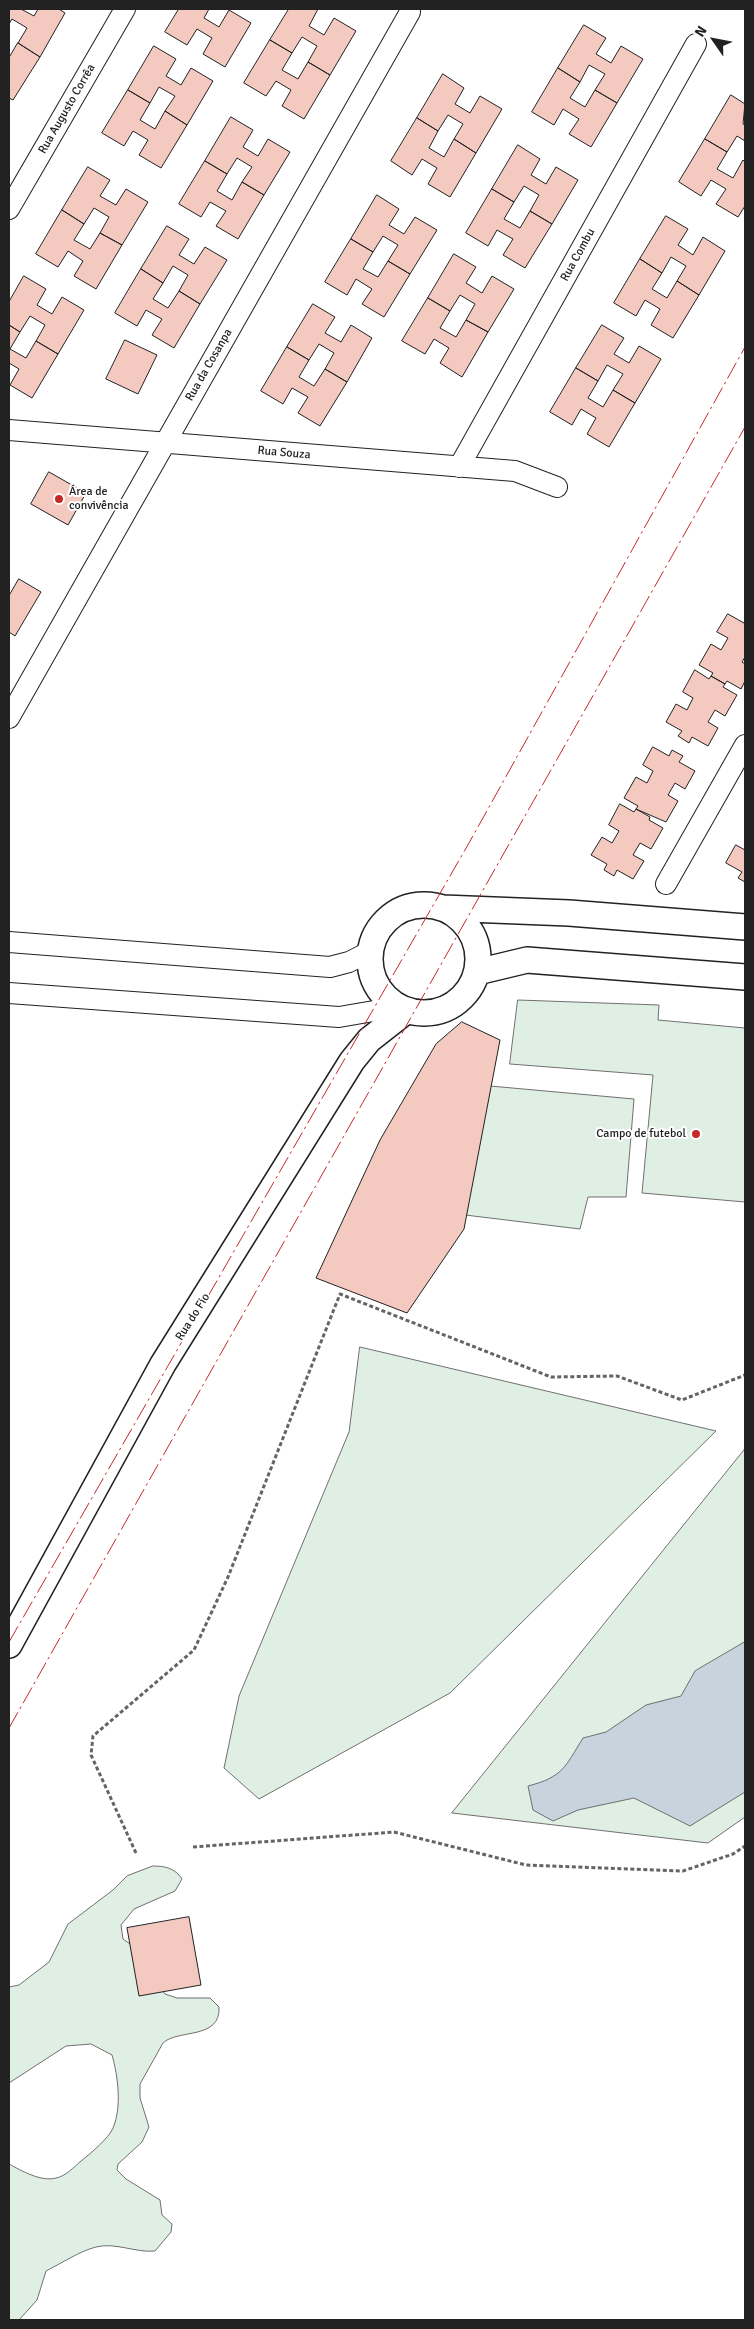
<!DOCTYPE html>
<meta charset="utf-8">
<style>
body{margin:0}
#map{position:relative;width:754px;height:2329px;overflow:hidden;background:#fff;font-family:Signika,sans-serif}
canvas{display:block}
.frame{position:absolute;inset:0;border:10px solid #222;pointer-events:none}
.north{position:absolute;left:689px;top:15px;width:50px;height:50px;-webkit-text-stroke:4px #fff;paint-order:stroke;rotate:303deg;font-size:14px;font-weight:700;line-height:20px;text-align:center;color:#222}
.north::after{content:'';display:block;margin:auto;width:18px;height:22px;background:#222;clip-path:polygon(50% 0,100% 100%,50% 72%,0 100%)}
</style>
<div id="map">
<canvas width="754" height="2329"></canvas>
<div class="frame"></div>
<div class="north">N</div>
</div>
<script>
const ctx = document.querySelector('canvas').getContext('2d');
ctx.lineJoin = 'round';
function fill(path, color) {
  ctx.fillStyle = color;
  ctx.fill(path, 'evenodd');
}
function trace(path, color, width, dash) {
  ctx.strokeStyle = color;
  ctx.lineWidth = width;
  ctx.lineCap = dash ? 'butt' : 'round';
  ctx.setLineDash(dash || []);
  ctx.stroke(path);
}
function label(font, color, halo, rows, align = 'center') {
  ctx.font = font + ' Signika,sans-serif';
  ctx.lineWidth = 4;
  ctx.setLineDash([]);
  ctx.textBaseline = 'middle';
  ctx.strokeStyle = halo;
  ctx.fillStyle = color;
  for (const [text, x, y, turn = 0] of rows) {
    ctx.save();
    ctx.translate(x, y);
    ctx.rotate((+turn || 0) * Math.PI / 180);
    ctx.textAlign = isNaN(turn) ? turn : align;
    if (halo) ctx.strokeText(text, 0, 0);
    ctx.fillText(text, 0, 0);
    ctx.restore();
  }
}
const green = new Path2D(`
 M 518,1000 L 659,1005 L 658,1020 L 745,1028 L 745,1202 L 642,1193 L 653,1075 L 510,1064 Z
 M 479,1085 L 634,1099 L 626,1197 L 588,1197 L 580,1229 L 465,1215 Z
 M 360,1347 L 716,1431 L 450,1693 L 259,1799 L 224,1768 L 239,1696 L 349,1432 Z
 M 745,1449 L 745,1817 L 708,1843 L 452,1813 Z
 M 153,1866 C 165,1866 175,1868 182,1879 L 175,1891 L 134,1909 L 121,1925 L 123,1939 L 149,1957 L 157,1984 L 165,1994 L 177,1998 L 210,1998 L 219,2007 C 221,2040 177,2029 163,2043 L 140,2084 L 140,2098 L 149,2127 L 142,2142 L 118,2164 L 117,2170 L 126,2179 L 160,2200 L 162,2215 L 172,2224 L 171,2232 L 155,2251 C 136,2253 115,2242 96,2247 C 80,2251 62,2263 46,2271 L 37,2300 L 19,2320 L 9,2320 L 9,2164 C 22,2171 41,2182 56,2178 C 66,2176 74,2167 81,2161 C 90,2154 109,2138 113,2128 C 122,2107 118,2076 112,2055 L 91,2044 L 66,2046 L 9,2083 L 9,1987 L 19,1985 L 49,1962 L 68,1924 L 113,1890 L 127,1876 Z`);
fill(green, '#e0efe3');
trace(green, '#6f6f6f', 1);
const water = new Path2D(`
 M 745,1642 L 745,1792 L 690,1826 L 634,1798 L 578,1810 L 553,1821 L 533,1810 L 528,1786 C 563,1777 565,1767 583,1738 L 606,1732 L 646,1705 L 681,1696 L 695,1671 Z`);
fill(water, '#c7d3dd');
trace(water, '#6f6f6f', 1);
const building = new Path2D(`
 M 9,9 L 21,9 L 34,16 L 38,9 L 59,9 L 65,13 L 40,57 L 18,43 L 27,28 L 12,19 L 9,24 Z
 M 179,9 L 209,9 L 204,18 L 219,27 L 229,10 L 251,23 L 225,67 L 203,54 L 212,38 L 197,29 L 187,45 L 165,32 Z
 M 289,9 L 318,9 L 309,26 L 324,35 L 334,18 L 356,31 L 330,75 L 308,62 L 317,46 L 302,37 L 292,53 L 270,40 Z
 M 584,25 L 606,38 L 596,54 L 611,63 L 621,46 L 643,59 L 617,103 L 595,90 L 605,74 L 589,65 L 580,82 L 558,68 Z
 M 270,40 L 292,53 L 282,70 L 298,79 L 308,62 L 330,75 L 304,119 L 282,106 L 291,90 L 276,81 L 266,96 L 244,83 Z
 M 18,43 L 40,57 L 13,100 L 9,98 L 9,58 Z
 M 154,46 L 176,59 L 166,76 L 181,85 L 191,68 L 213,81 L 187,125 L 165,111 L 175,96 L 159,87 L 150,103 L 128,90 Z
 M 558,68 L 580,82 L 570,98 L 585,107 L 595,90 L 617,103 L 591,147 L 569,134 L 579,119 L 563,109 L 554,125 L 532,112 Z
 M 443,74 L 464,88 L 455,104 L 470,113 L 480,96 L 502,109 L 476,153 L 454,139 L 463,124 L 448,115 L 438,131 L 417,118 Z
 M 128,90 L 150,103 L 140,120 L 155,129 L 165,111 L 187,125 L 161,168 L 139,155 L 148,140 L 133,131 L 124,146 L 102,133 Z
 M 731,95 L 745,104 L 743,124 L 745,125 L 745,141 L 737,136 L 727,152 L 705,139 Z
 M 231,117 L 253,130 L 243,147 L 258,156 L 268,139 L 290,152 L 264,195 L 242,182 L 252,167 L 237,158 L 227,174 L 205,161 Z
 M 417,118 L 438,131 L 429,148 L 444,157 L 454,139 L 476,153 L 450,197 L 428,184 L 437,168 L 422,159 L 412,175 L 391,161 Z
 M 705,139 L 727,152 L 717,169 L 733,178 L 743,160 L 745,162 L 745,206 L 738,217 L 716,204 L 726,189 L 711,180 L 701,196 L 679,182 Z
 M 518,145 L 540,159 L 531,175 L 546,184 L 556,167 L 578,180 L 552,224 L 530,211 L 539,195 L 524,186 L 514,202 L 492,189 Z
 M 205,161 L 227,174 L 217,191 L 232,200 L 242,182 L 264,195 L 238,239 L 216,226 L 226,211 L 210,202 L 201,217 L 179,204 Z
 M 88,167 L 110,180 L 100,196 L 116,205 L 126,189 L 148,202 L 122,245 L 100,233 L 109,217 L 94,208 L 84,224 L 62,210 Z
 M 492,189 L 514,202 L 504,219 L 520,228 L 530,211 L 552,224 L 525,268 L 503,255 L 513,239 L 497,230 L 488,246 L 466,233 Z
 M 377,195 L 399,209 L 389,225 L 404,234 L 415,217 L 437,230 L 410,274 L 388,261 L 398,245 L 383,236 L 373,252 L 351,239 Z
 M 62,210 L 84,224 L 74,240 L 90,249 L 100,233 L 122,245 L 96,289 L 74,276 L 83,261 L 68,251 L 58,267 L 36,254 Z
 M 666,216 L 688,229 L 678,245 L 693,255 L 703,237 L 725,251 L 699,295 L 677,281 L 686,266 L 671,257 L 662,273 L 640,259 Z
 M 167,226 L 189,239 L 179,255 L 194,264 L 205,247 L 227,260 L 200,304 L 179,291 L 188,275 L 173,266 L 163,283 L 141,269 Z
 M 351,239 L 373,252 L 363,269 L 378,277 L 388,261 L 410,274 L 384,317 L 362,304 L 372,289 L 356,279 L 347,295 L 325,282 Z
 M 454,254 L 476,267 L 466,283 L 482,293 L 492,276 L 514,289 L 488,332 L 466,320 L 475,304 L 460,295 L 450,311 L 428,298 Z
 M 640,259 L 662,273 L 652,289 L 667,298 L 677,281 L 699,295 L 673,338 L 651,325 L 660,309 L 645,300 L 636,316 L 614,303 Z
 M 141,269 L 163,283 L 153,299 L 168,308 L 179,291 L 200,304 L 174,348 L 152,335 L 162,319 L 146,310 L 137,326 L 115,313 Z
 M 24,276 L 46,289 L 37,305 L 52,314 L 62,297 L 84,310 L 58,354 L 36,341 L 45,325 L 30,316 L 20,332 L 9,325 L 9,302 Z
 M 428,298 L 450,311 L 440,328 L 456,337 L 466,320 L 488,332 L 462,377 L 440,363 L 449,348 L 434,339 L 425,354 L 402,341 Z
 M 313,304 L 335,317 L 325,333 L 341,342 L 351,325 L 372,338 L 347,382 L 325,369 L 334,353 L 319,344 L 309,360 L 287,347 Z
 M 9,325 L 20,332 L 10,349 L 26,358 L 36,341 L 58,354 L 32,398 L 10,385 L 19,369 L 9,363 Z
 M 602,325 L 624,338 L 614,354 L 629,363 L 639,346 L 661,359 L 635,403 L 613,390 L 623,374 L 607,365 L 598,381 L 576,368 Z
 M 125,340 L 157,355 L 138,394 L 106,379 Z
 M 287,347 L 309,360 L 299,377 L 314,386 L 325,369 L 347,382 L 320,426 L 298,413 L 308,397 L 292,388 L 283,404 L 261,391 Z
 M 576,368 L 598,381 L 588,398 L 603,407 L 613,390 L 635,403 L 609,447 L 587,434 L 596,418 L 581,409 L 572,425 L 550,412 Z
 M 49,472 L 86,493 L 68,525 L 31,504 Z
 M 19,579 L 41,592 L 15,636 L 9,632 L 9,596 Z
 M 728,614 L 744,623 L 745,620 L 745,657 L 742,662 L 745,664 L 745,681 L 741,689 L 727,681 L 725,684 L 711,676 L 713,673 L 699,665 L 711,644 L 721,650 L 728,638 L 717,632 Z
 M 695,670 L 709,679 L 711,676 L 725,684 L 723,687 L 737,695 L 725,716 L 715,710 L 708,722 L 718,728 L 708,746 L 692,737 L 689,743 L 678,736 L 682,731 L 666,722 L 676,704 L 687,710 L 693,698 L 683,692 Z
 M 653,747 L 669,756 L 672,750 L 683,756 L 679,762 L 695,771 L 685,789 L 675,783 L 668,795 L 678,801 L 666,822 L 636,809 L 638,806 L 624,798 L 636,777 L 647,783 L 653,771 L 643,765 Z
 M 620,804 L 634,812 L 636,809 L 650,817 L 649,820 L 663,828 L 651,849 L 640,843 L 633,855 L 644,861 L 633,879 L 617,870 L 614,876 L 604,870 L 607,864 L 591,855 L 602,837 L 612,843 L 619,831 L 609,825 Z
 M 736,845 L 745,850 L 745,882 L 738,878 L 742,872 L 726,863 Z
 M 462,1022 L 500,1040 L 464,1229 L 407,1313 L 316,1278 L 380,1140 L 436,1044 Z
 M 189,1917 L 201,1985 L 139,1996 L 127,1928 Z`);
fill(building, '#f3c9c0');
trace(building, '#222', 1);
const minor = new Path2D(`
 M 9,209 L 125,9
 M 9,430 L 515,471 L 557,487
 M 459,467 L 696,44
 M 9,718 L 410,12
 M 666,884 L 745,745
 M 9,942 L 330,967 L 349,962 L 371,951
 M 9,993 L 339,1017 L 397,1007`);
const tertiary = new Path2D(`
 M370 959a54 54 0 1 1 108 0a54 54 0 1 1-108 0Z
 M 443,908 L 569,913 L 745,927
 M 477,972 L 527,960 L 745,977
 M 9,1645 L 163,1364 L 352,1061 L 369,1040 L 406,1011`);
trace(minor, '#222', 22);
trace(tertiary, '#222', 28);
trace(new Path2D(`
 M 193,1847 L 394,1832 L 526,1865 L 683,1871 L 733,1854 L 745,1846
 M 136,1853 L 91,1755 L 93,1736 L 194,1650 L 228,1577 L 340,1294 L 551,1377 L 617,1376 L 682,1400 L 745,1375`), '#646464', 3, [4, 2.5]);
trace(minor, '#fff', 20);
trace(tertiary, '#fff', 25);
trace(new Path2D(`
 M 9,1642 L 469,843 L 745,347
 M 9,1728 L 745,427`), '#c62828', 1, [18, 4, 2.5, 4]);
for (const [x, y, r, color] of [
 [59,499,5,"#c62828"],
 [696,1134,5,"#c62828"]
]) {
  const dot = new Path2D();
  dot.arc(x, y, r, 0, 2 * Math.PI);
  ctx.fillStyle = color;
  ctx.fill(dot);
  trace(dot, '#fff', 2);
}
label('12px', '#222', '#fff', [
 ["Rua Augusto Corrêa",67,109,-60],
 ["Rua Combu",578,255,-61],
 ["Rua da Cosanpa",209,365,-60],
 ["Rua Souza",284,453,5],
 ["Rua do Fio",193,1317,-58]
]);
label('12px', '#222', '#fff', [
 ["Área de",69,492],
 ["convivência",69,506],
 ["Campo de futebol",686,1134,"right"]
], 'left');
</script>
